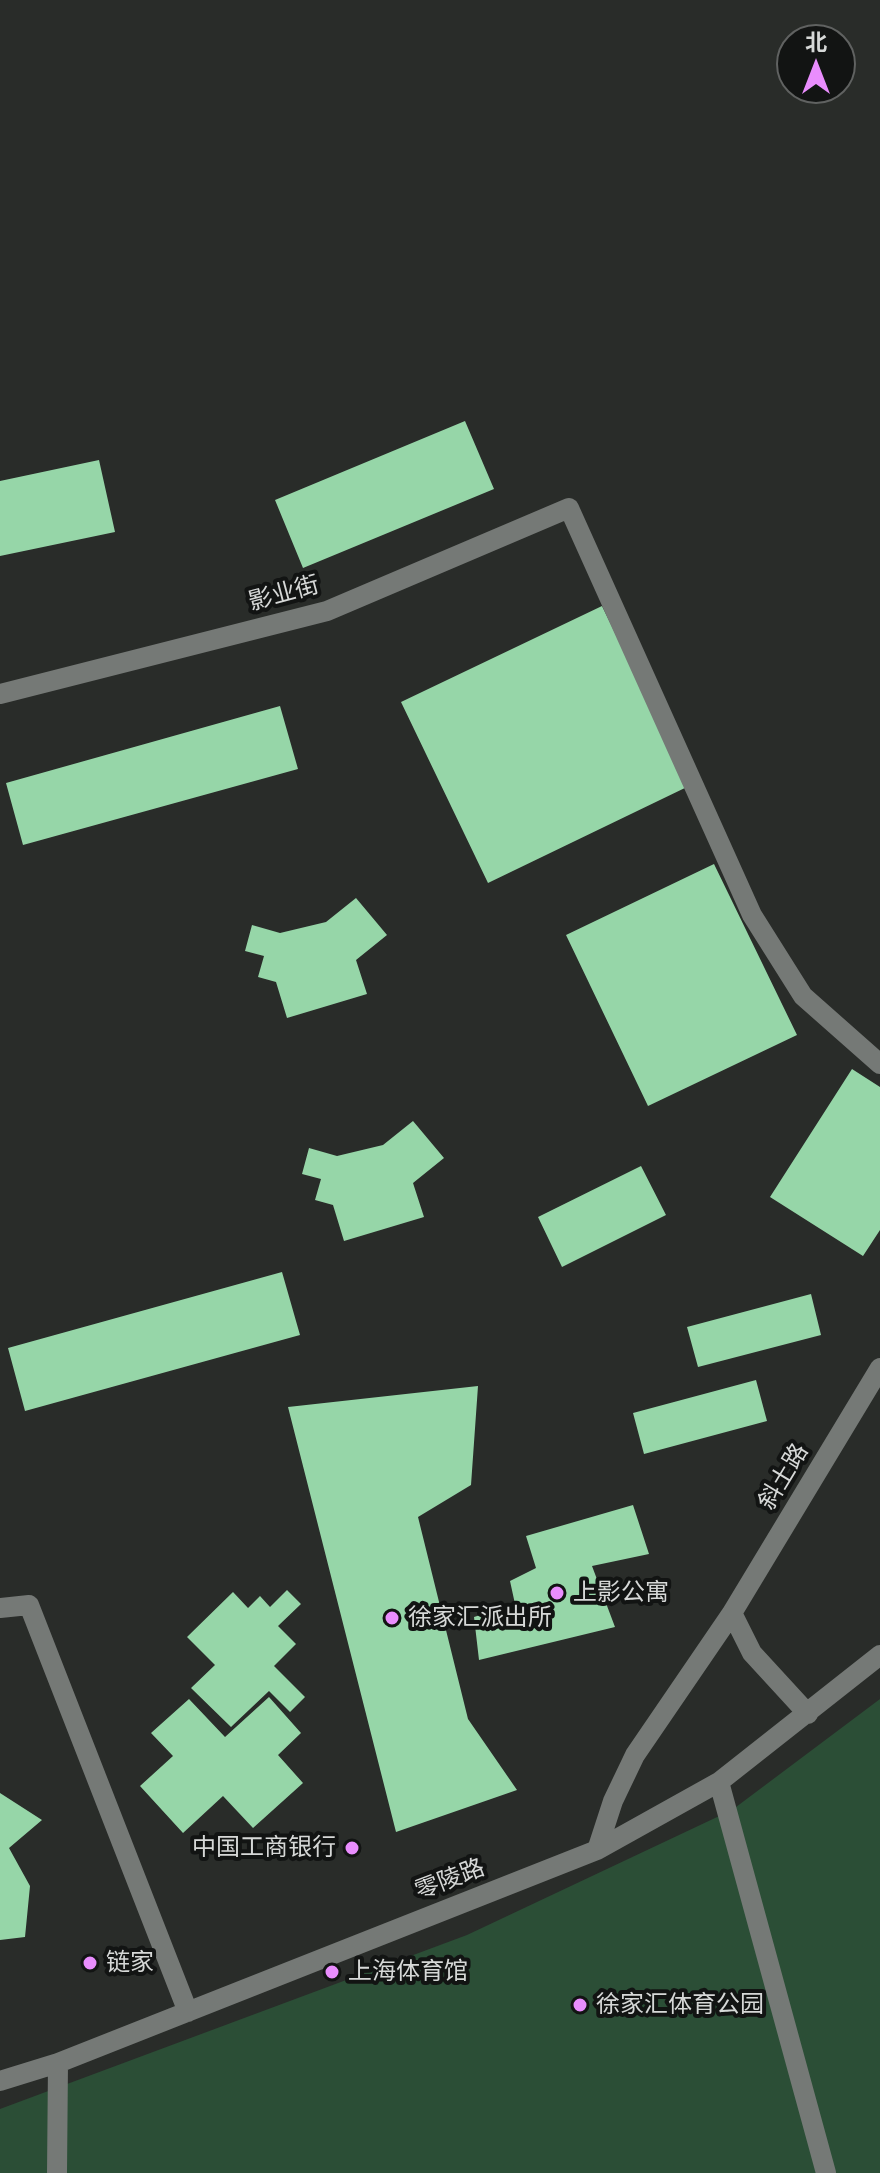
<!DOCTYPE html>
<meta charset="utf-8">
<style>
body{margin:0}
#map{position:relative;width:880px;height:2173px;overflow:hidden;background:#292c29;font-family:"PT Serif","Noto Sans SC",serif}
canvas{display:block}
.north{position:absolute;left:776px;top:24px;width:80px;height:80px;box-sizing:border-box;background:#121413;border:2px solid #606261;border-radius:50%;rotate:0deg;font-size:22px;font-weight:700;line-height:32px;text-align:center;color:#d6d8d7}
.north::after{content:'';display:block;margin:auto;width:28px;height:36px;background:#e98dfd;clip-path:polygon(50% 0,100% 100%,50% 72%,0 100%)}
</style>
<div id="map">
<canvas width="880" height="2173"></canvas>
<div class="north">北</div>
</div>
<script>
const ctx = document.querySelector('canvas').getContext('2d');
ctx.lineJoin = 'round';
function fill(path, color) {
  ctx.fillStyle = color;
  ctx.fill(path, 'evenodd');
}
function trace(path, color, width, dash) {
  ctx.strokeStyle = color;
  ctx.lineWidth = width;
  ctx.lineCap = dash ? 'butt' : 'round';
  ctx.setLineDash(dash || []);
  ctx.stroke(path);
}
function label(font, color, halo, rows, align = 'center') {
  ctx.font = font + ' "PT Serif","Noto Sans SC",serif';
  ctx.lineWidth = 8;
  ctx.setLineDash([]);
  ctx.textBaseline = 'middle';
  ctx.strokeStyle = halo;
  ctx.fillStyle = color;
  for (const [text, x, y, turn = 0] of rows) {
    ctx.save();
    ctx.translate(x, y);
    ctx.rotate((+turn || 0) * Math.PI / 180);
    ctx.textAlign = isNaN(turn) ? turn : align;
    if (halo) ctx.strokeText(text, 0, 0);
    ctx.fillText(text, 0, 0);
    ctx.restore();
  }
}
fill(new Path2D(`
 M 880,1699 L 880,2173 L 0,2173 L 0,2109 L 467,1935 L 732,1810 Z`), '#2b4e36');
fill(new Path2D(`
 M 465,421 L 494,489 L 303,568 L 275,500 Z
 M 99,460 L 115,532 L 0,556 L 0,481 Z
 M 602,606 L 689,786 L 488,883 L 401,702 Z
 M 280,706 L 298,769 L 23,845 L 6,783 Z
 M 714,864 L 797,1035 L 648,1106 L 566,935 Z
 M 356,898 L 387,935 L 356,960 L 367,994 L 287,1018 L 276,982 L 258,977 L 264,956 L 245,951 L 252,925 L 280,933 L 326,922 Z
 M 852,1069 L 880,1087 L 880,1230 L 863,1256 L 770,1197 Z
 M 413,1121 L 444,1158 L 413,1183 L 424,1217 L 344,1241 L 333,1205 L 315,1200 L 321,1179 L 302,1174 L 309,1148 L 337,1156 L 383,1145 Z
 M 641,1166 L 666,1215 L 562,1267 L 538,1217 Z
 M 282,1272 L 300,1335 L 25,1411 L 8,1348 Z
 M 811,1294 L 821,1335 L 698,1367 L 687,1327 Z
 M 756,1380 L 767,1421 L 644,1454 L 633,1413 Z
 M 478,1386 L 471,1485 L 418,1517 L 468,1719 L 517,1790 L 396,1832 L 288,1407 Z
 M 633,1505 L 649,1554 L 592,1566 L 615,1627 L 479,1660 L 474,1617 L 515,1604 L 510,1581 L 536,1568 L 526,1536 Z
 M 287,1590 L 301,1604 L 278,1626 L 296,1644 L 274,1666 L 305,1697 L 290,1712 L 269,1691 L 231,1727 L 191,1688 L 215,1665 L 187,1637 L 233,1592 L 248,1608 L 260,1596 L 270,1607 Z
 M 269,1697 L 301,1733 L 278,1755 L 303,1783 L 253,1828 L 223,1796 L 183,1833 L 140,1786 L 173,1756 L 151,1733 L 189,1699 L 225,1737 Z
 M 0,1793 L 42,1820 L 9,1848 L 30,1886 L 25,1937 L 0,1940 Z`), '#96d6a8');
trace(new Path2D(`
 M 0,694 L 327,611 L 569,508 L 752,915 L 803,996 L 880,1064
 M 0,1608 L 29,1605 L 188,2012
 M 732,1613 L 752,1653 L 808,1714
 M 719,1782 L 826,2173
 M 597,1850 L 613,1801 L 635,1755 L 732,1613 L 880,1368
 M 0,2081 L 58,2063 L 597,1850 L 719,1782 L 880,1655
 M 57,2173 L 58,2063`), '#757976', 20);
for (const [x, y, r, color] of [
 [557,1593,8,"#e98dfd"],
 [392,1618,8,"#e98dfd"],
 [352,1848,8,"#e98dfd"],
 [90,1963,8,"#e98dfd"],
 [332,1972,8,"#e98dfd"],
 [580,2005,8,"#e98dfd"]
]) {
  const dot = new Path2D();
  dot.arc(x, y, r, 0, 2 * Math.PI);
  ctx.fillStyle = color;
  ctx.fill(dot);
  trace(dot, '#121413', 3);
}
label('24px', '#d6d8d7', '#121413', [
 ["影业街",284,594,-15],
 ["斜土路",784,1477,-59],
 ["零陵路",450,1880,-21]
]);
label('24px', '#d6d8d7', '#121413', [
 ["上影公寓",573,1593],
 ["徐家汇派出所",408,1618],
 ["中国工商银行",336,1848,"right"],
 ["链家",106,1963],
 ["上海体育馆",348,1972],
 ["徐家汇体育公园",596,2005]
], 'left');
</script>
